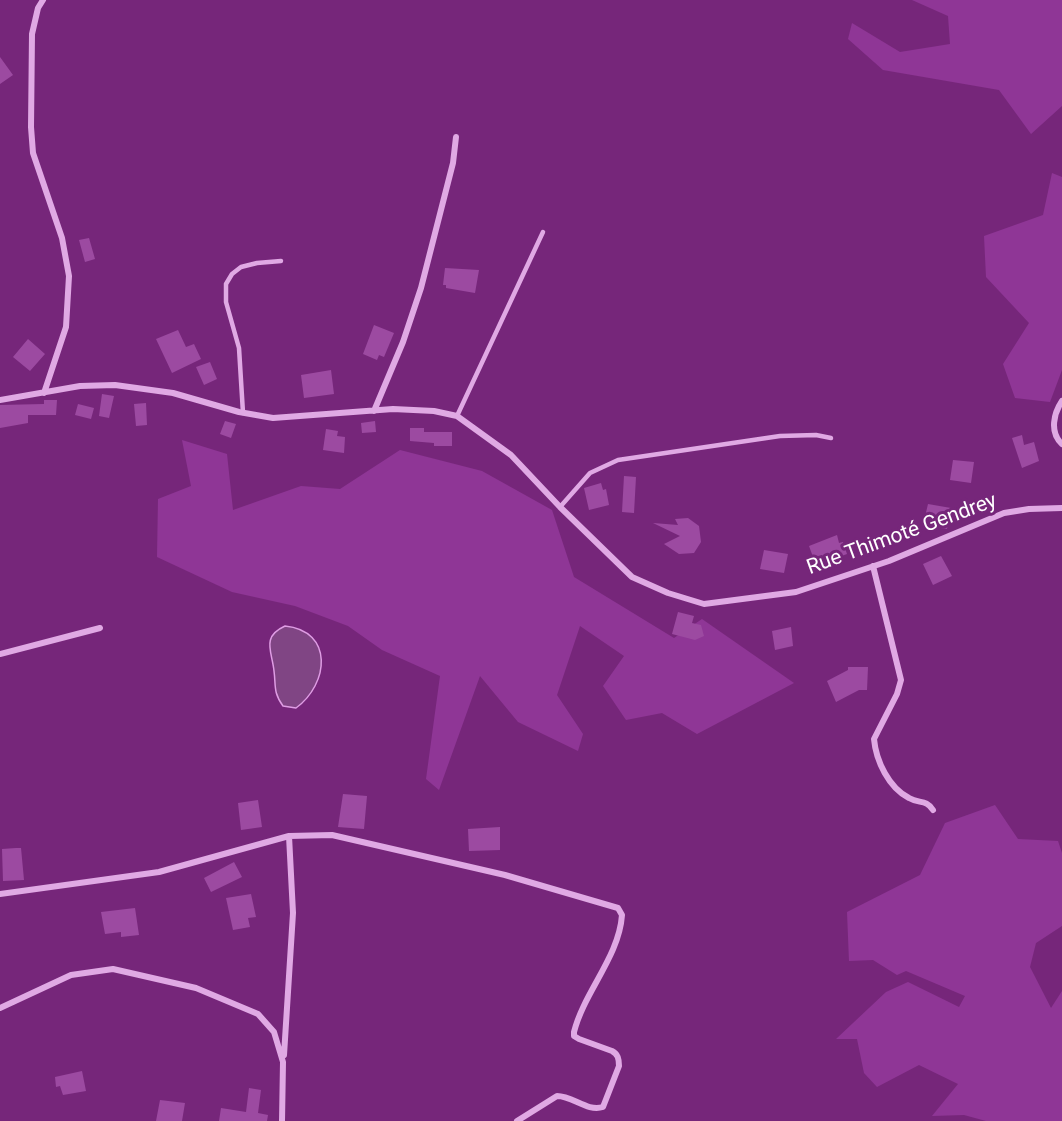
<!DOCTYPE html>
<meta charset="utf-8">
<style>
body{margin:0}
canvas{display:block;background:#76267a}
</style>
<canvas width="1062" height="1121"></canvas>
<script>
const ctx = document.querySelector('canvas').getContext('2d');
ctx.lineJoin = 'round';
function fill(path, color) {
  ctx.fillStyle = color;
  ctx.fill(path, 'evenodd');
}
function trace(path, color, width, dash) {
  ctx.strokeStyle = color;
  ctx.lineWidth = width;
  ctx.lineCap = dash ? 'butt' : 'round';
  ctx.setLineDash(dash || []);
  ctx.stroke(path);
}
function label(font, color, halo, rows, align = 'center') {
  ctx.font = font + ' Roboto,sans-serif';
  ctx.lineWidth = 6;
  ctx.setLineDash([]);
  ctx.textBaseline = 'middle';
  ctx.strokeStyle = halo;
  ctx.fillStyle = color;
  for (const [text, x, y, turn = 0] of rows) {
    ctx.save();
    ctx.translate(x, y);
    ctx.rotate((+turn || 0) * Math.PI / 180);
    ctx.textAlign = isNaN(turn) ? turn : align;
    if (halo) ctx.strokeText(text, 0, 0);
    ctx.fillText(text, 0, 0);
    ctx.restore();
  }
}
fill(new Path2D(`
 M 912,0 L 1062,0 L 1062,106 L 1031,134 L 999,90 L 883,70 L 848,39 L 852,23 L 900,52 L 950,44 L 948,16 Z
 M 1052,173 L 1062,177 L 1062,370 L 1050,402 L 1015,398 L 1003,364 L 1029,323 L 986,277 L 984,236 L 1043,215 Z
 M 182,440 L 227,454 L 233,510 L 301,486 L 340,489 L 400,450 L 482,471 L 552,510 L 574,577 L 674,638 L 702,619 L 794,683 L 697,734 L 662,713 L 626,720 L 603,686 L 624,656 L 580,626 L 557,695 L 583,734 L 578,751 L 518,722 L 480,676 L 439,790 L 426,779 L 440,676 L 382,650 L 348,626 L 295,606 L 232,592 L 157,557 L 158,499 L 191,486 Z
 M 995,805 L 1018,839 L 1058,841 L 1062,853 L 1062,926 L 1036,943 L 1030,967 L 1051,1008 L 1062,991 L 1062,1121 L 986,1121 L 964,1115 L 932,1116 L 958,1084 L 919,1065 L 877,1087 L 864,1073 L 857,1039 L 836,1039 L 886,992 L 908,982 L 959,1007 L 965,996 L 906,971 L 897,975 L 873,960 L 849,961 L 847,912 L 920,875 L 945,823 Z`), '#8f3696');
const water = new Path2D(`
 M 285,626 C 334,631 329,684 296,708 L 283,706 C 273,692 276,686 274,671 C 272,651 261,637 285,626 Z`);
fill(water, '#804584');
trace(water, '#df9de4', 1.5);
fill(new Path2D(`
 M 0,57 L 13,75 L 0,84 Z
 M 89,238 L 95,259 L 85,262 L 79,240 Z
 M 445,268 L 479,270 L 475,293 L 446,288 L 446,285 L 443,285 Z
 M 374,325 L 394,333 L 384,357 L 379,355 L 377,360 L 363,354 Z
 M 178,330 L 186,347 L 194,344 L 201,359 L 172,373 L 156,339 Z
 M 28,339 L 45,354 L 30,371 L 13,357 Z
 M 210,362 L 217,379 L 204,385 L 196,367 Z
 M 331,370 L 334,394 L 304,398 L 301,375 Z
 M 102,394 L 114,396 L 109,418 L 99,416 Z
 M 44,400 L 57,400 L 56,415 L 28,415 L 28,423 L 0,428 L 0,405 L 44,404 Z
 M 146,403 L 147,425 L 136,426 L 134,404 Z
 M 78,404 L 94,408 L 91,419 L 75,415 Z
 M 225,421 L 236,424 L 231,438 L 220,434 Z
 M 375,421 L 376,432 L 362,433 L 361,423 Z
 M 410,428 L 424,428 L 424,432 L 452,432 L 452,446 L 434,446 L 434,443 L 410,441 Z
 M 326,429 L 338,431 L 337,436 L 345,437 L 344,453 L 323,450 Z
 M 1022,435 L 1024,445 L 1034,442 L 1039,461 L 1022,468 L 1012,438 Z
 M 953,460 L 974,462 L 971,483 L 950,480 Z
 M 624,476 L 636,477 L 634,513 L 622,512 Z
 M 601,483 L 603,490 L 606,489 L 609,505 L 589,510 L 584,488 Z
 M 928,504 L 951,508 L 947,529 L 923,525 Z
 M 688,518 L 699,526 L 701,542 L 694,553 L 679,554 L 664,544 L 680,536 L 653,523 L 678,525 L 675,519 Z
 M 837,535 L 839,543 L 843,542 L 847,554 L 816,565 L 809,546 Z
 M 764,550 L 788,554 L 784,573 L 760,569 Z
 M 941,556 L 952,576 L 933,585 L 923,564 Z
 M 678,612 L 694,616 L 692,623 L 701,625 L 704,636 L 695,640 L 672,634 Z
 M 791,627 L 793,646 L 775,650 L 772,631 Z
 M 848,667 L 868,667 L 867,690 L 859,690 L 836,702 L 827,681 L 848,670 Z
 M 343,794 L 367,796 L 364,829 L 338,827 Z
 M 258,800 L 262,827 L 241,830 L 238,803 Z
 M 500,827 L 500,850 L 469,851 L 468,829 Z
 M 16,848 L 21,848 L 24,880 L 3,881 L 2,849 Z
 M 234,862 L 242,877 L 211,892 L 204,878 Z
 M 251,894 L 256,917 L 248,918 L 250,927 L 233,930 L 226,898 Z
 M 135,908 L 139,935 L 121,937 L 121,932 L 105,934 L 101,912 Z
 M 82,1071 L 86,1091 L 63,1095 L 60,1086 L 56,1087 L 55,1077 Z
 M 249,1088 L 261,1090 L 258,1113 L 268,1115 L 267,1121 L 219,1121 L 221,1108 L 246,1112 Z
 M 160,1100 L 185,1103 L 182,1121 L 156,1121 Z`), '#9c4aa1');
trace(new Path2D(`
 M 243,413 L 239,348 L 226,302 L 226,284 L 232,274 L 241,267 L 257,263 L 281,261
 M 457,416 L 543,232
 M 560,507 L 590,473 L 618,460 L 780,436 L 816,435 L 831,438`), '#e0a9e4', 4.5);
trace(new Path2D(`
 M 43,0 L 38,8 L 32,34 L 31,127 L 33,153 L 62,238 L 69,276 L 66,327 L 44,393
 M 0,400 L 80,386 L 115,385 L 173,393 L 239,412 L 273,418 L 393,409 L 434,411 L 457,416 L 511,455 L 560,507 L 632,577 L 668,593 L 704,604 L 796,592 L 889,561 L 1004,513 L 1029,509 L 1062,508
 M 1062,401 C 1054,413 1049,432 1062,444
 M 374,411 L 403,342 L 421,288 L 453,163 L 456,137
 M 873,566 L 901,680 L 897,694 L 874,739 C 876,761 889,788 909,798 C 919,804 926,799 933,810
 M 0,654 L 100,628
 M 0,894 L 159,872 L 289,836 L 332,835 L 505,875 L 618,908 L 622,915 C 619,957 584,992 574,1032 L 574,1036 L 579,1039 L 612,1051 C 618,1054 619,1059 619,1066 L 603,1107 C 587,1112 573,1096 557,1096 L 517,1121
 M 0,1008 L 71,975 L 113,969 L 196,988 L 258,1014 L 274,1032 L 283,1062 L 282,1121
 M 284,1055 L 293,913 L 289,836`), '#e0a9e4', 6);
label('21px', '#fff', '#76267a', [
 ["Rue Thimoté Gendrey",902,535,-20]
]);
</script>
